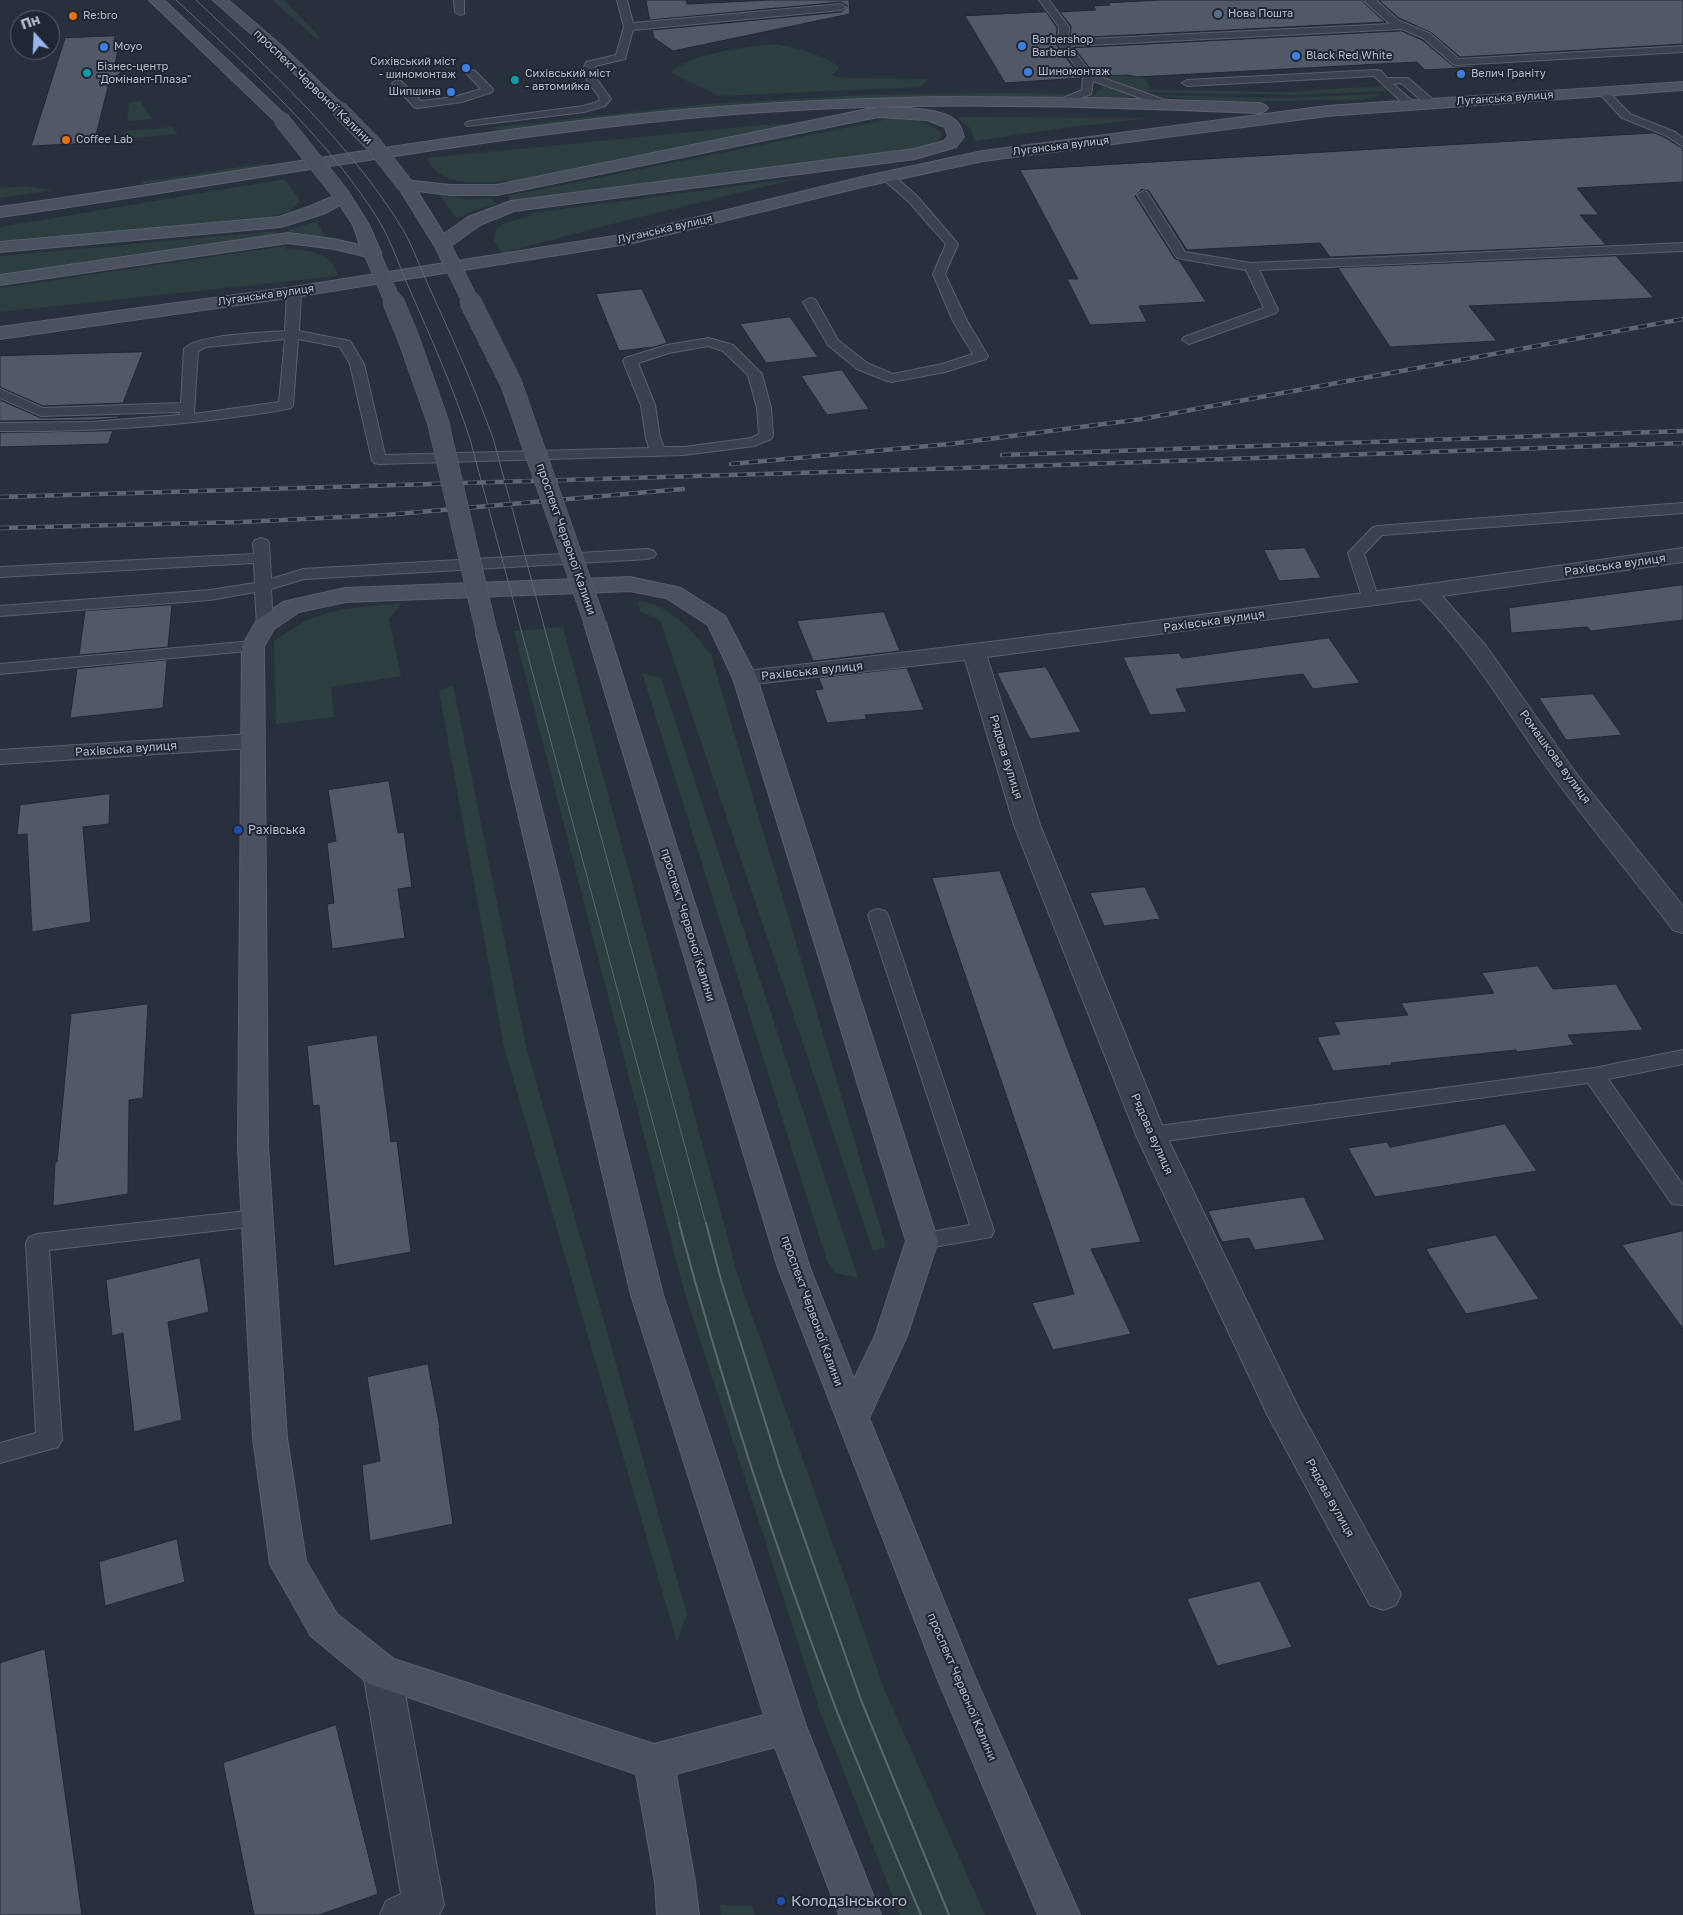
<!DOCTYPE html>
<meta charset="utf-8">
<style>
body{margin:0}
#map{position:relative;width:1683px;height:1915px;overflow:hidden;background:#28303c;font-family:"Golos Text",sans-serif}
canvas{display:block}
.north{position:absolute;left:10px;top:10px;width:50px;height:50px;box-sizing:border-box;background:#202732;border:1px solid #5c636e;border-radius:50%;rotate:340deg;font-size:14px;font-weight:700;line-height:20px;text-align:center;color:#b7bdc8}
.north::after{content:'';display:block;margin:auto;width:18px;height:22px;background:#98b5ec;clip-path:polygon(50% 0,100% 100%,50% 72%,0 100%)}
</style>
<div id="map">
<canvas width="1683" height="1915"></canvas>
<div class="north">Пн</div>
</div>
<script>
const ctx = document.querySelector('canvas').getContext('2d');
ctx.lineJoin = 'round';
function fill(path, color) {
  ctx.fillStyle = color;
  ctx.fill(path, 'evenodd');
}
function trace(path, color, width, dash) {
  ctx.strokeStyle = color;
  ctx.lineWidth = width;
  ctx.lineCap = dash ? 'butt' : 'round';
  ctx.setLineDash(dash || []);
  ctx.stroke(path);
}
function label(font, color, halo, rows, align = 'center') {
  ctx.font = font + ' "Golos Text",sans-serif';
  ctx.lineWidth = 4;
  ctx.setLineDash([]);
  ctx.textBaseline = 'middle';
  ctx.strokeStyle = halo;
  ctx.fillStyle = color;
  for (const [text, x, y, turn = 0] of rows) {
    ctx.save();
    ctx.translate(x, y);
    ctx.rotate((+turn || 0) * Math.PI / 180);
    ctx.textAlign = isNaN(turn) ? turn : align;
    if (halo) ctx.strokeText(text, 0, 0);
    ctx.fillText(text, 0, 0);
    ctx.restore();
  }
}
fill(new Path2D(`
 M 272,0 L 284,0 L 321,38 L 317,39 Z
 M 776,44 C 799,49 821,53 840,68 L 831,75 L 843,78 L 930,79 L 919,87 L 718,96 C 702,86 685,82 670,72 C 700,51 740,48 776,44 Z
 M 1126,74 L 1128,76 L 1143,77 L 1152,90 L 1284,92 L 1383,86 L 1386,90 L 1383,91 L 1291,95 L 1142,92 L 1104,79 L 1100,75 Z
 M 1103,87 L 1107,87 L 1137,97 L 1092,97 Z
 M 1008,93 L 1072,94 L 1056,97 L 826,100 L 707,108 L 498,130 L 488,128 L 705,104 L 864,95 Z
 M 1382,94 C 1367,102 1344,100 1328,100 C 1271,102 1211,103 1154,95 L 1285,98 Z
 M 140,101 L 153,119 L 127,121 L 129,102 Z
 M 960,117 L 1151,118 L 1063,128 L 977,141 L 974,140 L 971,129 L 957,118 Z
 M 889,119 C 906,119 928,119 941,133 L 941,138 L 928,147 L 916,150 L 511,202 L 507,196 Z
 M 772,124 L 787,124 L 783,127 L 510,185 L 507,181 C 486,182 454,187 436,171 C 432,168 429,162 427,158 Z
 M 172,127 L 178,134 L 123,139 L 124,131 Z
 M 267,163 L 268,166 L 144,184 L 140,182 Z
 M 804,177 L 616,223 L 502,253 L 494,240 L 496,230 L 505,223 L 533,215 L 531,213 Z
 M 285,179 L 300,200 L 290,212 L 271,216 L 272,220 L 0,244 L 0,227 Z
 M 25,186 L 53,190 L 0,198 L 0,188 Z
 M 440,195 L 465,199 L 491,198 L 496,205 L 473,210 L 457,219 Z
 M 317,221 L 325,236 L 290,234 L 289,230 Z
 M 276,231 L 277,235 L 0,275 L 0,256 Z
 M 285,246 L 286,249 C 300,249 320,251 330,261 C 334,264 336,271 338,276 L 0,312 L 0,288 Z
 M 637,601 C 668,603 693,631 711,655 L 886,1247 L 873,1251 L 660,620 L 640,611 Z
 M 402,603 L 389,619 L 401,676 L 331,687 L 334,717 L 276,724 L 274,641 C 288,632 302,621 318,616 C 344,607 375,606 402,603 Z
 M 563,627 L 738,1276 L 885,1691 L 985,1915 L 900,1915 L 821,1714 L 683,1287 L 514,631 Z
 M 642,673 L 661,678 L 858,1278 L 835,1273 L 828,1264 Z
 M 453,685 L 526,1046 L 687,1614 L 677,1642 L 504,1047 L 439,691 Z
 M 720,1905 L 752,1906 L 755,1915 L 721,1915 Z`), '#2c3e3f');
const building = new Path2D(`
 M 646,0 L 686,0 L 687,4 L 770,0 L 849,0 L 850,14 L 673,51 L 654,38 L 652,30 L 841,12 L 848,6 L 841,2 L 650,20 Z
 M 1162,0 L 1364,0 L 1364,3 L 1385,22 L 1070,38 L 1071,26 L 1060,12 L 1096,10 L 1093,6 L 1110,5 L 1108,3 Z
 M 1379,0 L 1683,0 L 1683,44 L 1460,57 L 1432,33 L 1399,18 Z
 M 1046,12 L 1057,28 L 1056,44 L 1081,78 L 1005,83 L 965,16 Z
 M 1402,31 L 1422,40 L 1453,66 L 1507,65 L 1425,70 L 1417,62 L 1137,77 L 1128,75 L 1104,76 L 1093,72 L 1074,48 Z
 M 115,36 L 114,42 L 120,41 L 115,64 L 121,72 L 109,83 L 94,143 L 31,146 L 65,38 Z
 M 1655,133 L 1666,138 L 1683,149 L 1683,182 L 1577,188 L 1599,215 L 1580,215 L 1606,245 L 1330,257 L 1320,243 L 1187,250 L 1149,191 L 1142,189 L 1135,196 L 1175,259 L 1179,260 L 1206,302 L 1139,306 L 1147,322 L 1090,325 L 1067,279 L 1078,279 L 1020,170 Z
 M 1616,256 L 1654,298 L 1469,306 L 1497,341 L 1390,347 L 1338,268 Z
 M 642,289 L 667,343 L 654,347 L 619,351 L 596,294 Z
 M 790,317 L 818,357 L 766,363 L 740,324 Z
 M 143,352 L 123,403 L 43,406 L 0,387 L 0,356 Z
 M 842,370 L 869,409 L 827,415 L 801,376 Z
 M 0,400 L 41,418 L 119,416 L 118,418 L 91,420 L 0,421 Z
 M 113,431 L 108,444 L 0,447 L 0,433 Z
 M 1305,548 L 1321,578 L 1279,581 L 1264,550 Z
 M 1683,585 L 1683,620 L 1591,631 L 1587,627 L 1511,633 L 1509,608 Z
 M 172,605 L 168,647 L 79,655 L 85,611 Z
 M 884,612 L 900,651 L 813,661 L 797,621 Z
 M 1329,638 L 1360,683 L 1313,689 L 1303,674 L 1176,689 L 1187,712 L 1150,715 L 1123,657 L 1179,653 L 1182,658 Z
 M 167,660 L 163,708 L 70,718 L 77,669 Z
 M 1046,667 L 1065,702 L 1081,732 L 1030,739 L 997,673 Z
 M 907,668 L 924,710 L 865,715 L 867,719 L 827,723 L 815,690 L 823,689 L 819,678 Z
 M 1593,694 L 1622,735 L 1566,740 L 1539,698 Z
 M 389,781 L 398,833 L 404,832 L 412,887 L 398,889 L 405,938 L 332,949 L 327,904 L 334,903 L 327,843 L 336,841 L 328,790 Z
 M 110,794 L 109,824 L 83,827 L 91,922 L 32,932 L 27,834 L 17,835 L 20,805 Z
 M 1000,871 L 1141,1242 L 1091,1249 L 1131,1334 L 1053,1350 L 1032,1303 L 1074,1294 L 932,878 Z
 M 1145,887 L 1160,919 L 1104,926 L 1090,893 Z
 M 1538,966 L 1553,989 L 1616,984 L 1643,1030 L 1568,1035 L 1574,1045 L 1517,1052 L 1516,1050 L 1391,1063 L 1392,1065 L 1333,1071 L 1317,1037 L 1340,1034 L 1334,1022 L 1408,1015 L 1401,1003 L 1494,993 L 1482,973 Z
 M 148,1004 L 143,1098 L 129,1100 L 128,1194 L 53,1206 L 55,1162 L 57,1162 L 71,1014 Z
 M 377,1035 L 391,1142 L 397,1141 L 411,1252 L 334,1266 L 319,1105 L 313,1106 L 307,1046 Z
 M 1505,1124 L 1537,1171 L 1375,1197 L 1348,1148 L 1387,1142 L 1390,1147 Z
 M 1304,1197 L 1325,1240 L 1255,1250 L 1249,1238 L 1222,1242 L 1208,1211 Z
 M 1683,1231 L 1683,1329 L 1622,1245 Z
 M 1496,1235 L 1539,1299 L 1466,1314 L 1426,1249 Z
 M 200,1258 L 209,1312 L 168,1322 L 182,1420 L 134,1432 L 123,1333 L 112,1336 L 106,1280 Z
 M 428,1364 L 440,1428 L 439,1428 L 453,1524 L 370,1541 L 362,1465 L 380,1461 L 367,1377 Z
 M 177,1539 L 185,1582 L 105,1606 L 99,1562 Z
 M 1260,1581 L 1292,1647 L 1217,1666 L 1187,1599 Z
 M 45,1649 L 82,1915 L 0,1915 L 0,1663 Z
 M 336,1725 L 378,1894 L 319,1915 L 254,1915 L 223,1763 Z`);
fill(building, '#515967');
trace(building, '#222934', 1);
const lane = new Path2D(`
 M 454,0 L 464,0 L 464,14 L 460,15 L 455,12 Z
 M 617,0 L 627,0 L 633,23 L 841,4 L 846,7 L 841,10 L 633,30 L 625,59 L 595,66 L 596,78 L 611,99 L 605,106 L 584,112 L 467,126 L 465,124 L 467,122 L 471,121 L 583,106 L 597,102 L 600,99 C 594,86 578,78 586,62 L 616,55 L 624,27 Z
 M 1039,0 L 1049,0 L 1069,27 L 1068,40 L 1390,24 L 1365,2 L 1366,0 L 1376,0 L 1398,20 L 1431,34 L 1459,59 L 1683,46 L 1683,52 L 1457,65 L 1453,64 L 1423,38 L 1402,29 L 1070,46 L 1092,74 L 1168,101 L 1170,103 L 1168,105 L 1160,105 L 1093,81 L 1091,94 L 1065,104 L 1061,103 L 1059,101 L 1061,99 L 1082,90 L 1083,76 L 1058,43 L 1059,27 Z
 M 471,70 L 475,71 L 492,88 L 493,90 L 492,92 L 462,102 L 418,108 L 414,107 L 392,83 L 397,80 L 401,81 L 421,101 L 454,97 L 481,89 L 466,73 Z
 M 1377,70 L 1381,71 L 1387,78 L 1408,78 L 1437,103 L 1431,106 L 1427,105 L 1401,83 L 1393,84 L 1416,104 L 1410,107 L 1406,106 L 1374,76 L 1187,86 L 1182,83 L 1187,80 Z
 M 1603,89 L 1607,90 L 1630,114 L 1675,132 L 1683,138 L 1683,147 L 1667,136 L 1622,118 L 1598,92 Z
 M 888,173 L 892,174 L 917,196 L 958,244 L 945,274 L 967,321 L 988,356 L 986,359 L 945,372 L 892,382 L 887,381 L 857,369 L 828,345 L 803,302 L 810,298 L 815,299 L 838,340 L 867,363 L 893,374 L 942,364 L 973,354 L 953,321 L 933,274 L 946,244 L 909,202 L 884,180 L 882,177 L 884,174 Z
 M 1143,191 L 1147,192 L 1185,252 L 1251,263 L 1683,243 L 1683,251 L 1259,270 L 1278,310 L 1276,313 L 1189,344 L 1182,340 L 1184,337 L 1264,308 L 1246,270 L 1177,258 L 1137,195 Z
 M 294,288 L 301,292 L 299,331 L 350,341 L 364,364 L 385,455 L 649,448 L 646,438 L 641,405 L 623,361 L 625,358 L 667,345 L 709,338 L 733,345 L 762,374 L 771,408 L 773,436 L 771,439 L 754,446 L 684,455 L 379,464 L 374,463 L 372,460 L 350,364 L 340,347 L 298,339 L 293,405 L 291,408 C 270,413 248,415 227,418 C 152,428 76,432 0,431 L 0,423 L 91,422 L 180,415 L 180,412 L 41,416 L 0,398 L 0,389 L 43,408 L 181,403 L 184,349 C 196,334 265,333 285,331 L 287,292 ZM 285,339 L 279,402 L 194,414 L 198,351 L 206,347 ZM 708,346 L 723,351 L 748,375 L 757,408 L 759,434 L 751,438 L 684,447 L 664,447 L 660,438 L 655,405 L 638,363 L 669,353 Z
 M 1683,503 L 1683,513 L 1382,535 L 1364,554 L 1379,600 L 1377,603 L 1365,603 L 1363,600 L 1348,553 L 1372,528 L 1377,526 Z
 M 261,538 L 267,540 L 269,543 L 271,579 L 303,569 L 648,549 L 654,551 L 656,554 L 654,557 L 648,559 L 304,579 L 271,589 L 273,625 L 271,629 L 259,629 L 257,625 L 255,592 L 210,600 L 0,616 L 0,606 L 210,590 L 255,583 L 254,563 L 0,577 L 0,567 L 254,554 L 253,543 L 255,540 Z
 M 253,641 L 259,642 L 261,646 L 259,650 L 0,674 L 0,664 Z
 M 878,909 L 885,911 L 888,915 L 994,1231 L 991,1237 L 922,1249 L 914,1247 L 911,1241 L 914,1235 L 970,1225 L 868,915 L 871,911 Z
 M 1683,1050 L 1683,1064 L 1608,1079 L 1683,1185 L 1683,1205 L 1672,1204 L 1588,1083 L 1151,1143 L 1143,1140 L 1140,1135 L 1143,1130 L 1151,1127 L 1594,1068 Z
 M 256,1210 L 264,1212 L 267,1218 L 264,1224 L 256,1226 L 49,1250 L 62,1440 L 58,1447 L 0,1463 L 0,1443 L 36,1433 L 26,1243 L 29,1237 L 37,1234 Z`);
const street = new Path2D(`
 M 1683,548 L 1683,562 L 1442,596 L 1486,646 L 1578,776 L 1683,906 L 1683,933 L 1673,930 C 1631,875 1586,822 1545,765 C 1505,708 1470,649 1420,599 L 987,657 L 1040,825 L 1166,1135 L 1299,1409 L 1401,1594 L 1396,1605 L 1383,1610 L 1370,1605 L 1267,1414 L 1136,1135 L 1014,825 L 965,660 L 745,685 L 737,683 L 733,678 L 737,673 L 745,671 C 1058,636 1371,593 1683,548 Z
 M 252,734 L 261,736 L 264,741 L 261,746 L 252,748 L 0,764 L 0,750 Z
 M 382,1655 L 395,1660 L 401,1672 L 444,1905 L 439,1915 L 380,1915 L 386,1901 L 401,1894 L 363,1672 L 369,1660 Z`);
const secondary = new Path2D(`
 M 149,0 L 164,0 L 286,116 L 289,119 L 286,122 L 276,122 Z
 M 213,0 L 228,0 L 283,47 L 344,106 L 347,109 L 344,112 L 334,112 L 273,53 Z
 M 1683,82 L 1683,90 L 1327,116 L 983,161 L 862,187 L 633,243 L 294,297 L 0,339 L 0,327 L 294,287 L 633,233 L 862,177 L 983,151 L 1327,106 Z
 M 942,97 L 1101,98 L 1260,103 L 1265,105 L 1268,108 L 1265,111 L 1260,113 C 1074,105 886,100 700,117 C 465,139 233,184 0,217 L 0,207 C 208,178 414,139 623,116 C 729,104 835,99 942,97 Z
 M 878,107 C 898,108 940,107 955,120 C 961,124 962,131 964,137 L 956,147 L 915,159 L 514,211 L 480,225 L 448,248 L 442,249 L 436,248 L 397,185 L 399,182 L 405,180 L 450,185 L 497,185 ZM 878,117 L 927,120 L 945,127 L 948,136 L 944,141 L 914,149 L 511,201 L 468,217 L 444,234 L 417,191 L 450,195 L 497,195 Z
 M 343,192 L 349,193 L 369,225 L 381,253 L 378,257 L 372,258 L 334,249 L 288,243 L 0,285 L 0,275 L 288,233 L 334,239 L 360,245 L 353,225 L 340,205 L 323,214 L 281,227 L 0,252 L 0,242 L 279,217 L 311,206 Z
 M 630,577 L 681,588 L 725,616 L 757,678 L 938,1241 L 907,1336 L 869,1418 L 974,1675 L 1080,1915 L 1038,1915 L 936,1675 L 778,1268 L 584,623 L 587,618 L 595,616 L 603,618 L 606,623 L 810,1268 L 854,1379 L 875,1336 L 906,1241 L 733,678 L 708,625 L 666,598 L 630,591 L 345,602 L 299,612 L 274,629 L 264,646 L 268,1147 L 287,1438 L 306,1561 L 337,1614 L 394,1659 L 654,1744 L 764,1715 L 631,1295 L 476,634 L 479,629 L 487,627 L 495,629 L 498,634 L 663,1295 L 806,1726 L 881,1915 L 839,1915 L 775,1747 L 676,1774 L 695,1882 L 699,1915 L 657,1915 L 655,1882 L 636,1774 L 369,1684 L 311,1636 L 270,1564 L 253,1438 L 238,1147 L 242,646 L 257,620 L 283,602 L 345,588 Z`);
trace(lane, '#59606b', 2);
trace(street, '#59606b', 2);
trace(secondary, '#59606b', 2);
fill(lane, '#3b424d');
fill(street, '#3b424d');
fill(secondary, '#4a515f');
trace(new Path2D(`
 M 176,0 C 248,67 325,135 378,219 C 391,240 399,266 409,288 C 431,338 453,387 470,439 L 680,1224
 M 196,0 C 269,69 345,138 399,223 C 410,240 417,260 425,278 C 449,331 473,383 493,438 L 706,1224`), '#5e6673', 1);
trace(new Path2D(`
 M 679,1223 C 723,1387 776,1550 836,1709 C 863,1778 892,1846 921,1915
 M 706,1223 L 721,1280 L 780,1469 L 861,1700 L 949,1915`), '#5e6673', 2);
const rail = new Path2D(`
 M 1002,455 L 1683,431
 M 731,464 L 950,444 L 1142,419 L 1683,319
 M 0,497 L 1028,466 L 1683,443
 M 0,528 L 241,522 L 385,515 L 683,489`);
trace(rail, '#5e6673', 4.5);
trace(rail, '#202732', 3, [9]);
const secondaryBridgeFar1 = new Path2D(`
 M 339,109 L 374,145 L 405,185
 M 281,119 L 343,197
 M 442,244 L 471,302
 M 372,253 L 393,302`);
const secondaryBridge = new Path2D(`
 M 393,301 L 408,337 L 438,422 L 487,634
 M 470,301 L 511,383 L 595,623`);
trace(secondaryBridgeFar1, '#59606b', 17, []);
trace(secondaryBridge, '#59606b', 22, []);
trace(secondaryBridgeFar1, '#4a515f', 16);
trace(secondaryBridge, '#4a515f', 21);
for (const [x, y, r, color] of [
 [1218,14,5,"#5c6f8a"],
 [73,16,5,"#e8710a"],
 [1022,46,5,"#3f7fe0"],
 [104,47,5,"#3f7fe0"],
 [1296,56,5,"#3f7fe0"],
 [466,68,5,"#3f7fe0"],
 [1028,72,5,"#3f7fe0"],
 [87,73,5,"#0f9aa8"],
 [1461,74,5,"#3f7fe0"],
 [515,80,5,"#0f9aa8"],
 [451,92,5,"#3f7fe0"],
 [66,140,5,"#e8710a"],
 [238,830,5,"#1a4fb4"],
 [781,1901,5,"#1a4fb4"]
]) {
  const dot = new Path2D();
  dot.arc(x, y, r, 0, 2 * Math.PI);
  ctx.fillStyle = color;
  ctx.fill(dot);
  trace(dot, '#202732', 2);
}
label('11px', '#b7bdc8', '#202732', [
 ["Нова Пошта",1228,14],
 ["Re:bro",83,16],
 ["Barbershop",1032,40],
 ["Barberis",1032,53],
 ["Moyo",114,47],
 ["Black Red White",1306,56],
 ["Сихівський міст",456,62,"right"],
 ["- шиномонтаж",456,75,"right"],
 ["Бізнес-центр",97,67],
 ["\"Домінант-Плаза\"",97,80],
 ["Шиномонтаж",1038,72],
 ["Сихівський міст",525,74],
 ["- автомийка",525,87],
 ["Велич Граніту",1471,74],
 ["Шипшина",441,92,"right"],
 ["Coffee Lab",76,140]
], 'left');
label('11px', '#b7bdc8', '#202732', [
 ["Луганська вулиця",1505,98,-4],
 ["Луганська вулиця",1061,146,-7],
 ["Луганська вулиця",665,229,-13],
 ["Луганська вулиця",266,295,-8]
]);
label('12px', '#b7bdc8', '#202732', [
 ["проспект Червоної Калини",313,87,44],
 ["проспект Червоної Калини",566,539,71],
 ["Рахівська вулиця",1615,565,-8],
 ["Рахівська вулиця",1214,621,-8],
 ["Рахівська вулиця",812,671,-6],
 ["Рахівська вулиця",126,749,-4],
 ["Рядова вулиця",1006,757,73],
 ["Ромашкова вулиця",1555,757,54],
 ["проспект Червоної Калини",688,925,73],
 ["Рядова вулиця",1152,1134,66],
 ["проспект Червоної Калини",812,1311,70],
 ["Рядова вулиця",1330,1498,61],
 ["проспект Червоної Калини",962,1687,67]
]);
label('12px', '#b7bdc8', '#202732', [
 ["Рахівська",248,830]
], 'left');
label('15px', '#b7bdc8', '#202732', [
 ["Колодзінського",791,1901]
], 'left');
</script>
